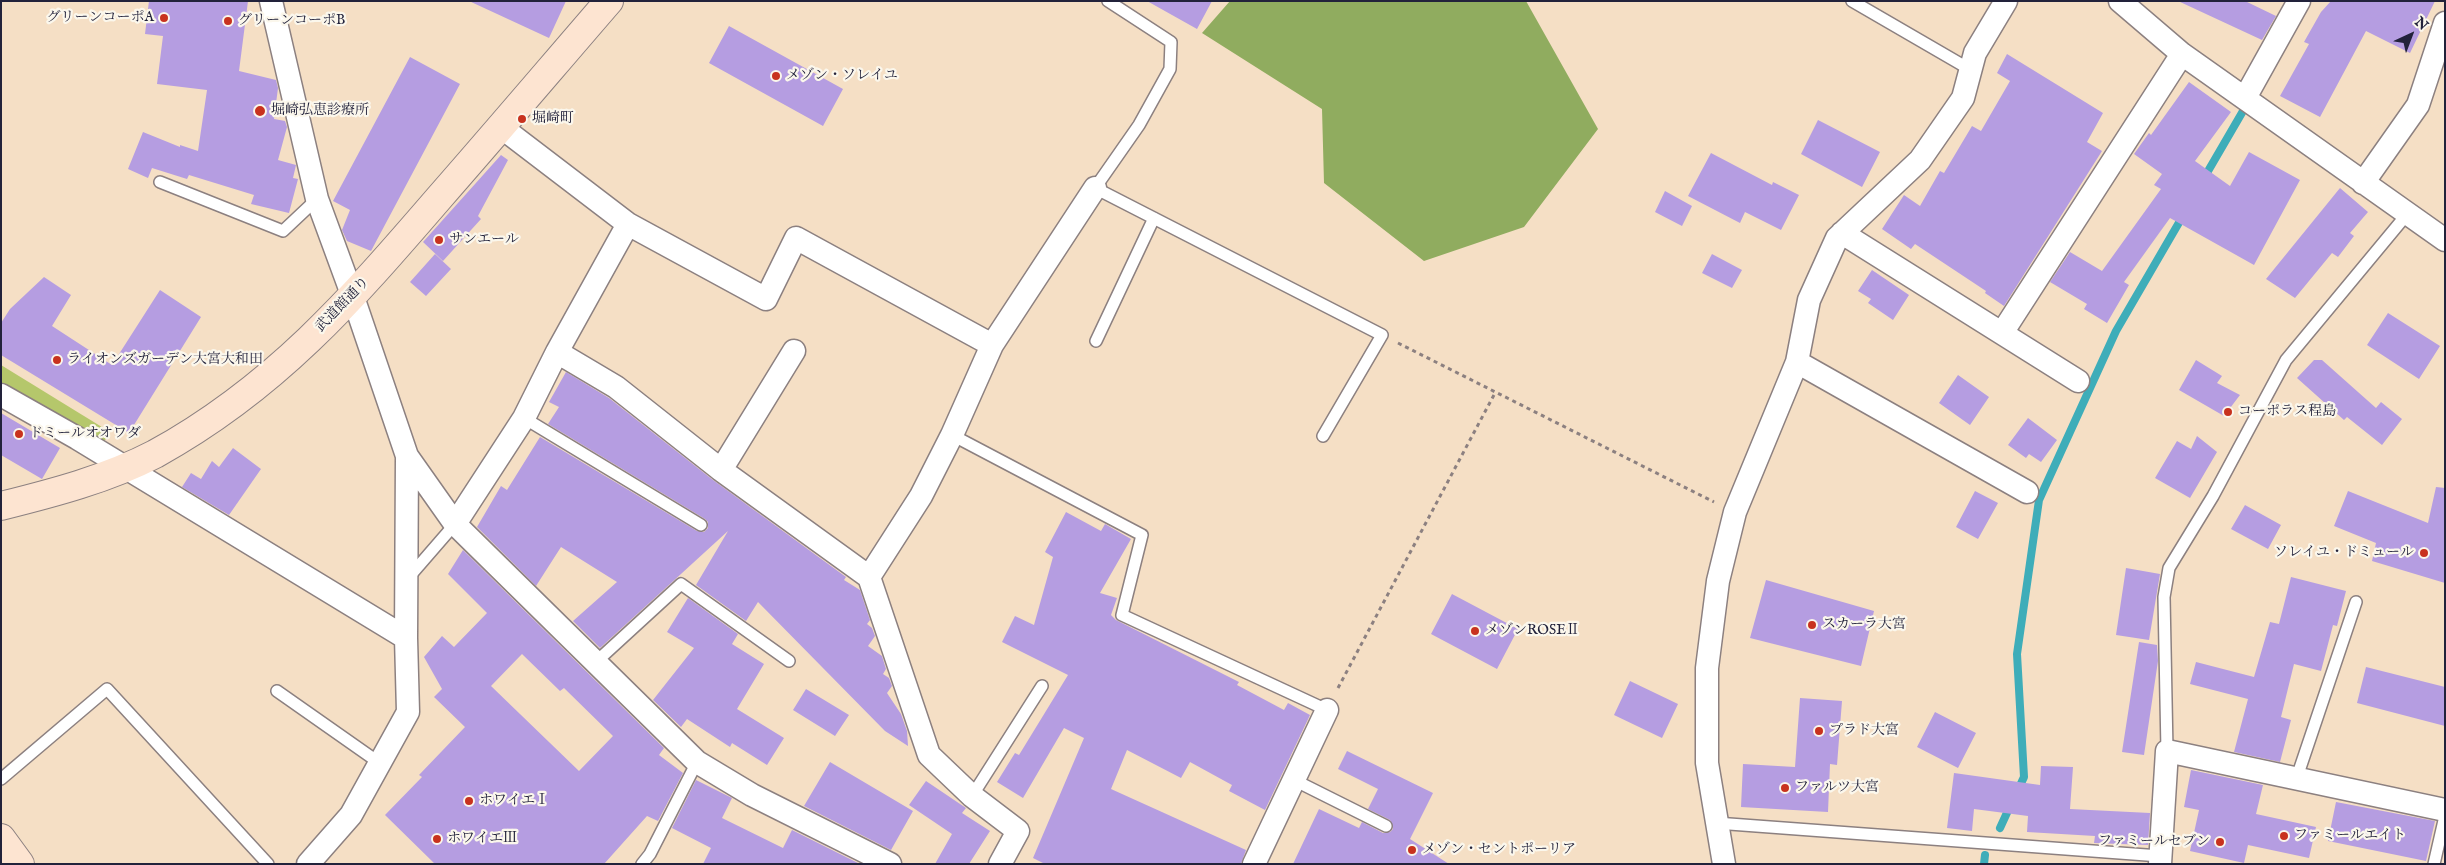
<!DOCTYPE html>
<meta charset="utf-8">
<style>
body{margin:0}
#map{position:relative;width:2446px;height:865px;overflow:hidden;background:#f5dfc5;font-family:"IM FELL English",serif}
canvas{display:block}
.frame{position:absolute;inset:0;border:2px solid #22223b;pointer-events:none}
.north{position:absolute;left:2386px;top:10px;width:50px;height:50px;-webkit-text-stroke:4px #fbf7ec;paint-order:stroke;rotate:43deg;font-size:14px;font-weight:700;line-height:20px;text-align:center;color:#22223b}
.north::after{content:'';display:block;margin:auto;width:18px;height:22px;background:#22223b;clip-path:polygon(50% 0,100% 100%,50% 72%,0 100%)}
</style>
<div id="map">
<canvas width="2446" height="865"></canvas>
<div class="frame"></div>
<div class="north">N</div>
</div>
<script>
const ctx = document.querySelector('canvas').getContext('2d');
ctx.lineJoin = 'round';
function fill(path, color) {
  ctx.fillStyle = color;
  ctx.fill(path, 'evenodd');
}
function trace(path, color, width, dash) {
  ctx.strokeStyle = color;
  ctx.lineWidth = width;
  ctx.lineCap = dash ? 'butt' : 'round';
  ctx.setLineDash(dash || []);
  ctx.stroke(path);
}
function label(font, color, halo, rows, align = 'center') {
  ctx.font = font + ' "IM FELL English","Noto Serif JP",serif';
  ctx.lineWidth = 4.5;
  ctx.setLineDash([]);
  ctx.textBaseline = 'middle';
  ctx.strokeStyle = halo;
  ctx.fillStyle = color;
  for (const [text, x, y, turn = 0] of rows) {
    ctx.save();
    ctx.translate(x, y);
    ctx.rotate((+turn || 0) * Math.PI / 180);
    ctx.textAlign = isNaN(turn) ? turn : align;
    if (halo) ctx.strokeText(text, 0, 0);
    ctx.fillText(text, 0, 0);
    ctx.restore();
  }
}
fill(new Path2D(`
 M 1,365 L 110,432 L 102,445 L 1,384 Z`), '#b5c76b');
fill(new Path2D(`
 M 1230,1 L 1526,1 L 1598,129 L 1524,227 L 1424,261 L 1324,183 L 1322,109 L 1202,33 Z`), '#90ac5f');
trace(new Path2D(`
 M 2204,178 L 2243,111
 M 2017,792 L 2024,777 L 2017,654 L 2039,500 L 2116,331 L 2184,214
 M 2000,828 L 2011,804
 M 1984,864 L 1985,855`), '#3eadb9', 8);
fill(new Path2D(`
 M 149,1 L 248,1 L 239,71 L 276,80 L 278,88 L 274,119 L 285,121 L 287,127 L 278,160 L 296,165 L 293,178 L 298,179 L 289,213 L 251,204 L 254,195 L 189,175 L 187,179 L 152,168 L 148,178 L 128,169 L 143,132 L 180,147 L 180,145 L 198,151 L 207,90 L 157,84 L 163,36 L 145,34 Z
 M 469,1 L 566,1 L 549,38 Z
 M 1147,1 L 1212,1 L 1197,29 Z
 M 2178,1 L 2245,1 L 2276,16 L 2262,40 Z
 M 2331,1 L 2435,1 L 2410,53 L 2366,31 L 2320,117 L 2280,96 L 2309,44 L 2304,42 L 2321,12 Z
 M 729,26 L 843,89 L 823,126 L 709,63 Z
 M 2007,54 L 2103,113 L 2087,142 L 2102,151 L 2004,306 L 1985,293 L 1986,291 L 1915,244 L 1911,249 L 1882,229 L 1904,195 L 1920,206 L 1940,171 L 1944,173 L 1972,126 L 1981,131 L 2010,81 L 1997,73 Z
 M 410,57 L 460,84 L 371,251 L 347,241 L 342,230 L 350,210 L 333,201 Z
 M 2189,82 L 2231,112 L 2195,161 L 2230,186 L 2249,152 L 2300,180 L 2254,265 L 2170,218 L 2124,282 L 2129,285 L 2107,323 L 2084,309 L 2087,304 L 2050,282 L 2070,252 L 2102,271 L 2161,189 L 2154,185 L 2162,174 L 2134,154 L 2149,133 L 2151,135 Z
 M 1818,120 L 1880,152 L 1862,187 L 1801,154 Z
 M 1711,153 L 1772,185 L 1773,182 L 1799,195 L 1781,230 L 1745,212 L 1740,223 L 1688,196 Z
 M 501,155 L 508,160 L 478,216 L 481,219 L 443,261 L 423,242 Z
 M 2340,188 L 2368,212 L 2350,233 L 2354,236 L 2338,257 L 2332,253 L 2295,298 L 2266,279 Z
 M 1665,191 L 1692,206 L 1682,226 L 1655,212 Z
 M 435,254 L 451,269 L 426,296 L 410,282 Z
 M 1712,254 L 1742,270 L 1732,288 L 1702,273 Z
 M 1872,270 L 1909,295 L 1893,320 L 1868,303 L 1871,299 L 1858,291 Z
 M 44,277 L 71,295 L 52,326 L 112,365 L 160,290 L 201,317 L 129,433 L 1,355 L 1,323 L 10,309 Z
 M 2388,313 L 2440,346 L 2419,379 L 2367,345 Z
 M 2196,360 L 2222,376 L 2217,383 L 2240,395 L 2224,416 L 2179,390 Z
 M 2314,360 L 2322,360 L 2376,408 L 2381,402 L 2402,419 L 2382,445 L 2347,417 L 2344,420 L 2297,378 Z
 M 566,372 L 609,398 L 713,480 L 846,577 L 844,580 L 860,590 L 870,620 L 867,624 L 872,628 L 875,636 L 868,646 L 882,656 L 886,669 L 883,674 L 889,678 L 892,686 L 887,693 L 901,714 L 907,731 L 908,746 L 885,731 L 758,602 L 746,621 L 696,585 L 728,531 L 600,648 L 573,621 L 617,582 L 561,547 L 536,586 L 477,527 L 501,486 L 507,490 L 540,437 L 697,531 L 704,532 L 708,528 L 708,522 L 705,519 L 548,424 L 559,407 L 549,402 Z
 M 1958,375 L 1989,397 L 1970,425 L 1939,403 Z
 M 1,413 L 60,448 L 42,479 L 1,455 Z
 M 2028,418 L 2057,440 L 2041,462 L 2029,454 L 2026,458 L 2008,445 Z
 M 2197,436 L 2217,452 L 2190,498 L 2155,478 L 2177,441 L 2191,449 Z
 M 233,448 L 261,469 L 229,515 L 182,487 L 191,473 L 201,479 L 212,461 L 219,467 Z
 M 2436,487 L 2445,488 L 2445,583 L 2372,561 L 2376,543 L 2334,526 L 2348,491 L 2428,523 Z
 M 1975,491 L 1998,503 L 1978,539 L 1956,527 Z
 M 2245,505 L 2281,525 L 2268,549 L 2231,529 Z
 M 1066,512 L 1101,531 L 1105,524 L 1131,539 L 1100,593 L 1117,598 L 1111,615 L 1116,620 L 1239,682 L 1237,685 L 1284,710 L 1288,703 L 1310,715 L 1265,810 L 1229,791 L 1232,785 L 1190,762 L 1181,778 L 1127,750 L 1111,789 L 1246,850 L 1241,864 L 1045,864 L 1033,858 L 1084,738 L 1064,728 L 1023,798 L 997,782 L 1015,753 L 1019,755 L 1068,675 L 1002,642 L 1015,616 L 1034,625 L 1053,557 L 1045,552 Z
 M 463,550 L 664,748 L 659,755 L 683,773 L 658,821 L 647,816 L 604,864 L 435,864 L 385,815 L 422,777 L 419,775 L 465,727 L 434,697 L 442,689 L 424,657 L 442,636 L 454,647 L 487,613 L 448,574 ZM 522,654 L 560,691 L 564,688 L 613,736 L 579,771 L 491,686 Z
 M 2126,568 L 2160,574 L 2149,640 L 2116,635 Z
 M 2291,577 L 2346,591 L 2337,626 L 2333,625 L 2321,671 L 2294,664 L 2281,717 L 2291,720 L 2280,762 L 2234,752 L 2248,699 L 2190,684 L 2196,662 L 2254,677 L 2270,622 L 2279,624 Z
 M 1766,580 L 1874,611 L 1861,666 L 1750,638 Z
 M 1452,594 L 1518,629 L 1497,669 L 1431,634 Z
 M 688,598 L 738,634 L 732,644 L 764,664 L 737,709 L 784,738 L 767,765 L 732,743 L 730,747 L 687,719 L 681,727 L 653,700 L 694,648 L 667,632 Z
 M 2139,642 L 2157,645 L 2158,661 L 2144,755 L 2122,752 Z
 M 2366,667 L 2445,687 L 2445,726 L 2357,703 Z
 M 1630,681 L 1678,704 L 1662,738 L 1614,715 Z
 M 806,689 L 849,715 L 835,736 L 793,710 Z
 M 1800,698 L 1842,701 L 1837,765 L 1830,764 L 1828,812 L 1741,807 L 1743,764 L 1795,767 Z
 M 1935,712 L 1976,733 L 1958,768 L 1917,747 Z
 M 1347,751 L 1433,793 L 1410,839 L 1449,864 L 1293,864 L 1319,809 L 1359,828 L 1362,822 L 1383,833 L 1390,832 L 1393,829 L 1390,820 L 1368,809 L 1378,789 L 1338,769 Z
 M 830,762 L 913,811 L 891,850 L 804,806 Z
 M 2041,766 L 2073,767 L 2070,809 L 2150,813 L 2148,845 L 2094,843 L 2095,836 L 2027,832 L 2028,816 L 1974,809 L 1972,831 L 1947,828 L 1954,773 L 2040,785 Z
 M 2191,770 L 2263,785 L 2256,814 L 2316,827 L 2309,858 L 2248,845 L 2244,863 L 2190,851 L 2199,810 L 2184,807 Z
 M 696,780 L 732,798 L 722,818 L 783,848 L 792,830 L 860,864 L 703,864 L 711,848 L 672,828 Z
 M 926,781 L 966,808 L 962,813 L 990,831 L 969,864 L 935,864 L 952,834 L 909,805 Z
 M 2336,802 L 2435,821 L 2426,861 L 2328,841 Z`), '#b59de1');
const lane = new Path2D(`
 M 1108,1 L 1171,42 L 1170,69 L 1139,125 L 1095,188 L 1382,335 L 1323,436
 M 1852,1 L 1971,70
 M 160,182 L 283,231 L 317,199
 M 1096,341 L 1154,218
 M 524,418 L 701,525
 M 952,435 L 1142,535 L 1122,615 L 1327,710
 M 409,577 L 455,524
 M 597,661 L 681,584 L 789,661
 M 277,691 L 381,764
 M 2167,751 L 2164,597 L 2169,568 L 2213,496 L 2286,360 L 2408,213
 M 2297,777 L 2356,602
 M 1,779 L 107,689 L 268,864
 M 1294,780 L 1386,826
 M 972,796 L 1042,686
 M 1716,823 L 2160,856
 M 642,864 L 650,854 L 697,762
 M 2434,864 L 2445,816`);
const street = new Path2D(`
 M 271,1 L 317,199 L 353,297 L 407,456 L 455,524 L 697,762 L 752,795 L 890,864
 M 2120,1 L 2182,54 L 2445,240
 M 2245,98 L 2299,1
 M 501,127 L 628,224 L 766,299 L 796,238 L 992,345
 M 2363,183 L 2418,105 L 2445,23
 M 1842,233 L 2078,381
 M 2002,333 L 2182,54
 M 557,352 L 628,224
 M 1797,362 L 2027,492
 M 1,395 L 77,438 L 406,638
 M 721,470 L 794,351
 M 455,524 L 524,418 L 557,352 L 616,387 L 721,470 L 869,577
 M 308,864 L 351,815 L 408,712 L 406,638 L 407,456
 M 1000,864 L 1018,831 L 972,796 L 929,755 L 869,577 L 921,496 L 952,435 L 992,345 L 1095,188
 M 1254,864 L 1327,710
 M 1724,864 L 1707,763 L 1707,668 L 1718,581 L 1735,512 L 1797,362 L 1809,300 L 1837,238 L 1920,160 L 1963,98 L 1975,53 L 2006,1
 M 2160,864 L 2167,751 L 2445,810`);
const secondary = new Path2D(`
 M 1,506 C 53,493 107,479 155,454 C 275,388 351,300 439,198 C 496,133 552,67 609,1
 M 1,838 L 20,864`);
trace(lane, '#8c8080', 14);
trace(street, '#8c8080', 25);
trace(secondary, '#8c8080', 30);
trace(new Path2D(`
 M 1398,343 L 1714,502
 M 1338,688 L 1495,393`), '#8c8080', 3, [4, 4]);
trace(lane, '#fff', 11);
trace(street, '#fff', 22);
trace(secondary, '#fde4d1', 28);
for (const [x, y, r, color] of [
 [164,18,5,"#c8321e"],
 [228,21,5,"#c8321e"],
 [776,76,5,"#c8321e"],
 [260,111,6,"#c8321e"],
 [522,119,5,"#c8321e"],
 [439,240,5,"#c8321e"],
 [57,360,5,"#c8321e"],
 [2228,412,5,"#c8321e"],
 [19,434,5,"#c8321e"],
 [2424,553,5,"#c8321e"],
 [1812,625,5,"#c8321e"],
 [1475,631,5,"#c8321e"],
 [1819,731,5,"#c8321e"],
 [1785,788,5,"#c8321e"],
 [469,801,5,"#c8321e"],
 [2284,836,5,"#c8321e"],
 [437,839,5,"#c8321e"],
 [2220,842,5,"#c8321e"],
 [1412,850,5,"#c8321e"]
]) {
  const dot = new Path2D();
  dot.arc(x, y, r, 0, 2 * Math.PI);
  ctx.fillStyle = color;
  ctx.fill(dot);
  trace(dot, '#fbf7ec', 2);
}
label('14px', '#22223b', '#fbf7ec', [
 ["グリーンコーポA",154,18,"right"],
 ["グリーンコーポB",238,21],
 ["メゾン・ソレイユ",786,76],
 ["堀崎弘恵診療所",271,111],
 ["堀崎町",532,119],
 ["サンエール",449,240],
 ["ライオンズガーデン大宮大和田",67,360],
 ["コーポラス程島",2238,412],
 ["ドミールオオワダ",29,434],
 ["ソレイユ・ドミュール",2414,553,"right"],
 ["スカーラ大宮",1822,625],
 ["メゾンROSEⅡ",1485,631],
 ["プラド大宮",1829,731],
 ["ファルツ大宮",1795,788],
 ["ホワイエⅠ",479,801],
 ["ファミールエイト",2294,836],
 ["ホワイエⅢ",447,839],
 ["ファミールセブン",2210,842,"right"],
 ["メゾン・セントポーリア",1422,850]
], 'left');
label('14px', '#22223b', '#fbf7ec', [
 ["武道館通り",343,305,-46]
]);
</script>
